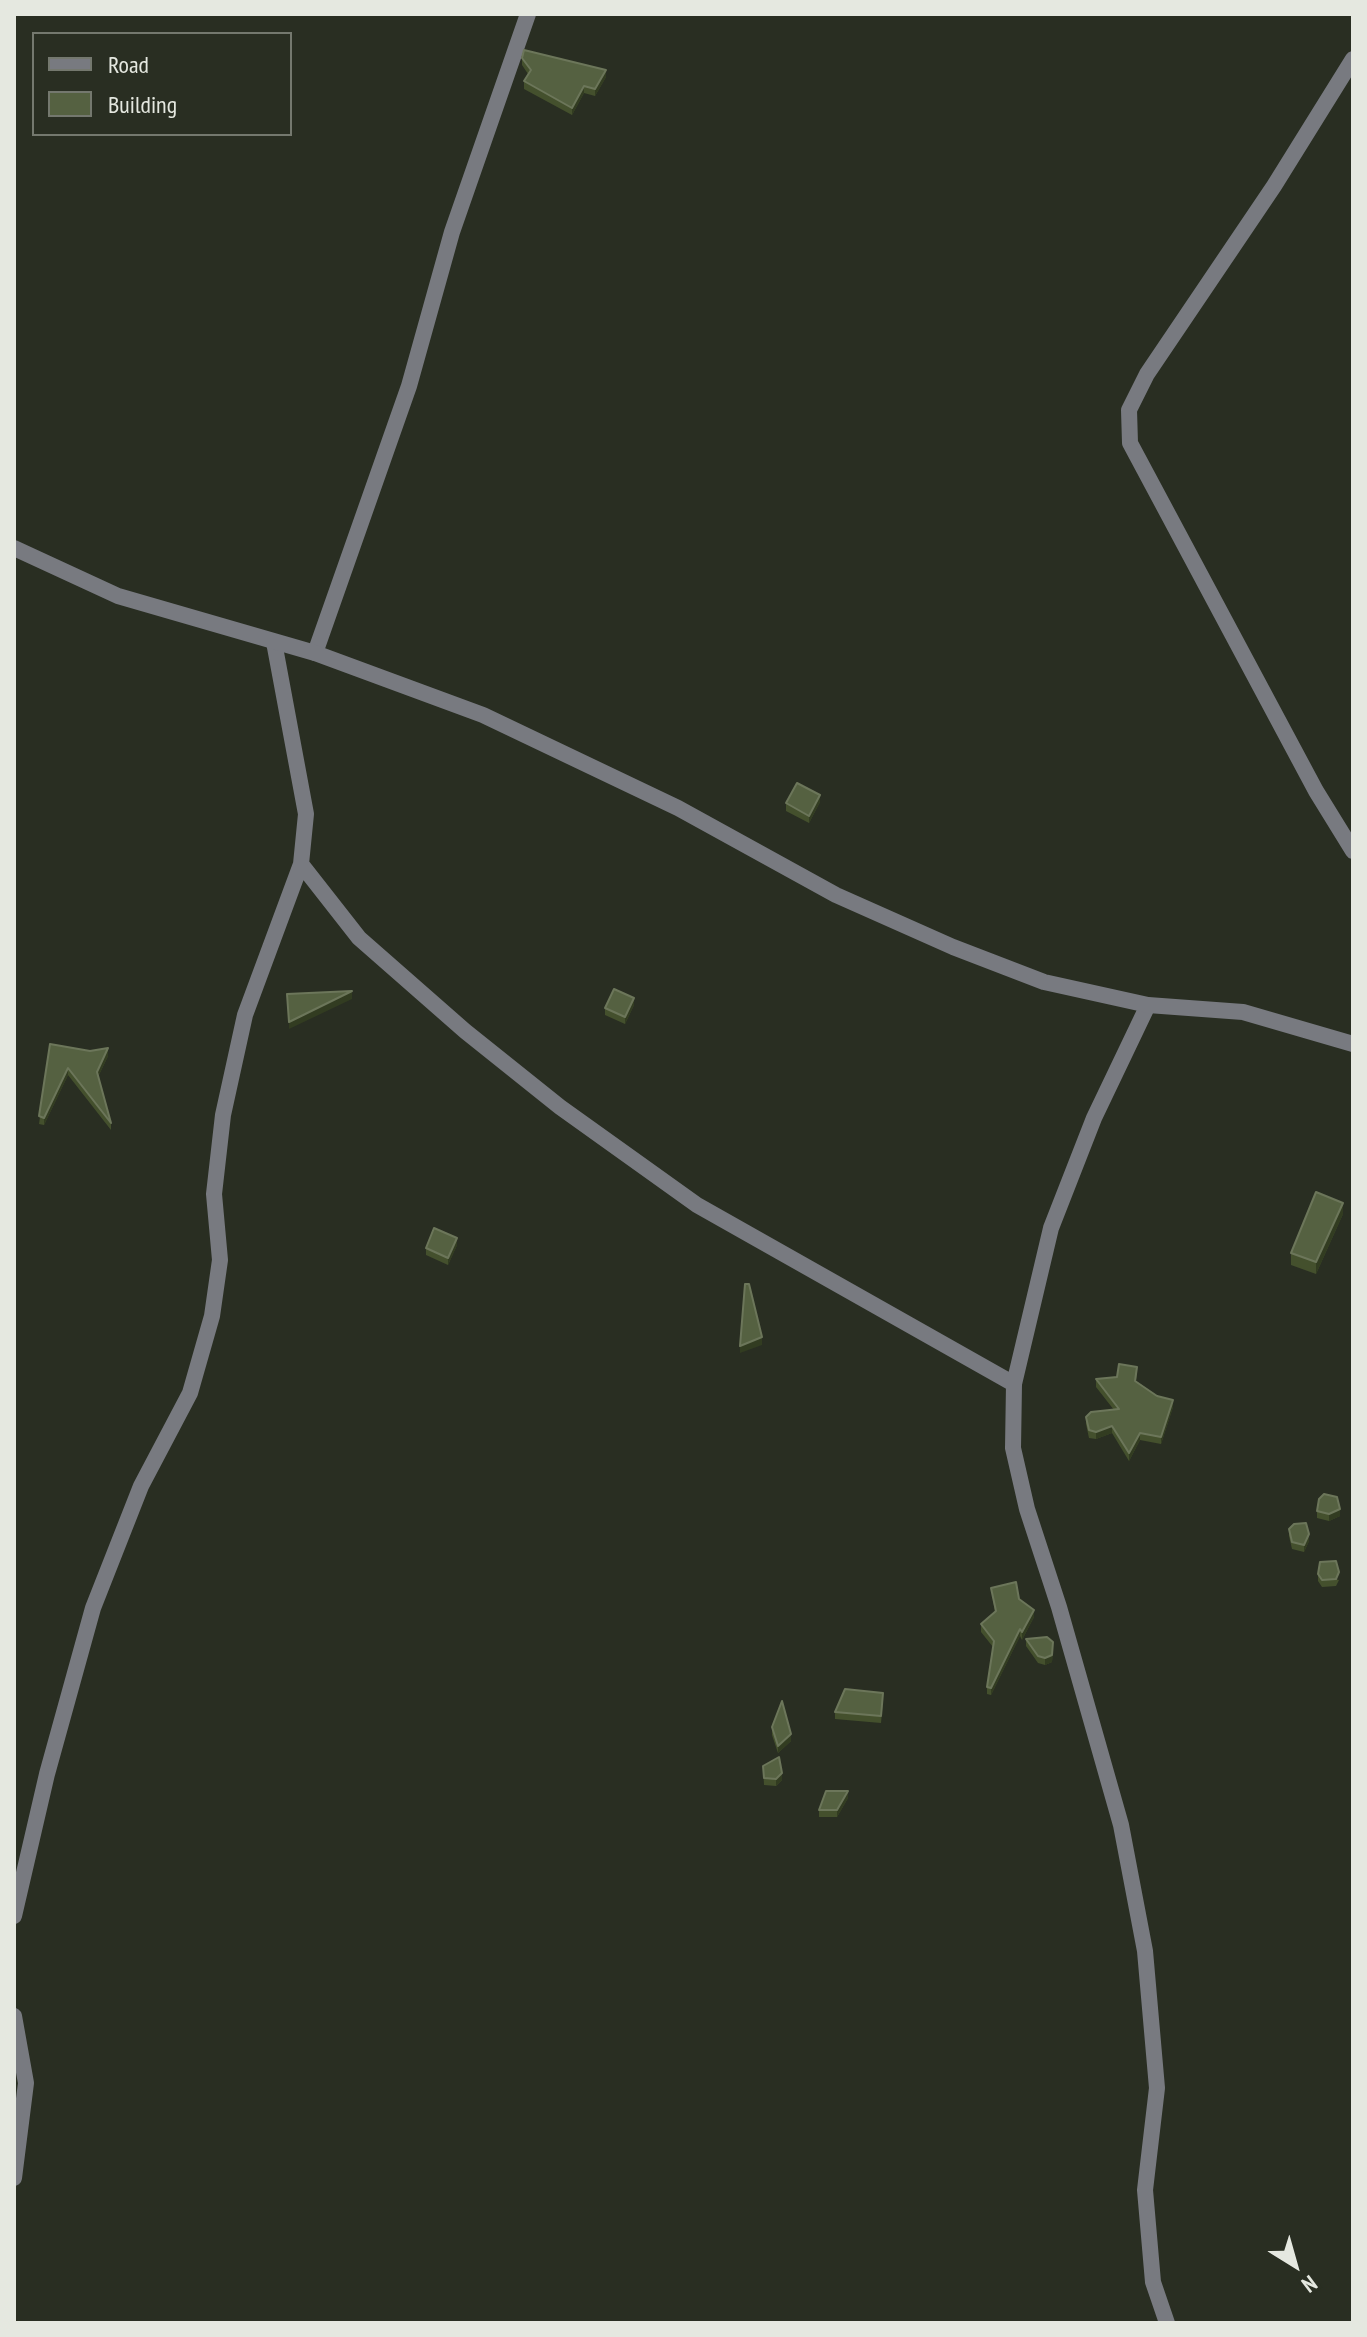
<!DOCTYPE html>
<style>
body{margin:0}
#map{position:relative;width:1367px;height:2337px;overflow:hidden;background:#292e22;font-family:"PT Sans Narrow",sans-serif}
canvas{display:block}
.frame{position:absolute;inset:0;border:16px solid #e5e8e0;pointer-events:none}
.legend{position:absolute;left:32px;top:32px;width:260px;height:104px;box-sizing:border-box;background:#292e22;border:2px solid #74786e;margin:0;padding:10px 14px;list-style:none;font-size:24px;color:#e5e8e0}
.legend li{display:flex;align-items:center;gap:16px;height:40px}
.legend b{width:40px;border:2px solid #74786e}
.north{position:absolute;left:1255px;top:2225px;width:80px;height:80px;-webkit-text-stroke:6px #292e22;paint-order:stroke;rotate:143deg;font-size:22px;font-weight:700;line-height:32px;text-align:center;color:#e5e8e0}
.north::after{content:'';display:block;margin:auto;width:28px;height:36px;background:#e5e8e0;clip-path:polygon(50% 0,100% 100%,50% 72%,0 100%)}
</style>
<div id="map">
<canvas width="1367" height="2337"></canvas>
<div class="frame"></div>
<ul class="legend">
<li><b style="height:10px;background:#787a80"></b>Road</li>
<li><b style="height:22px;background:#556141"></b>Building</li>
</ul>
<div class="north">N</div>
</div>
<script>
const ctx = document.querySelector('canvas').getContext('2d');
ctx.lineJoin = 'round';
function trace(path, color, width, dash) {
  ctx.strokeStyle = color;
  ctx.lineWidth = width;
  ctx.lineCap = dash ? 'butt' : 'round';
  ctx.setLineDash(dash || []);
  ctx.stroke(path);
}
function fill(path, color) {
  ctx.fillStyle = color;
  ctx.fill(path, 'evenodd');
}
trace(new Path2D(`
 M 1353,59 L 1274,186 L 1147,374 L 1129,410 L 1130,443 L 1316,791 L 1353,851
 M 315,653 L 409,386 L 452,232 L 528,14
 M 301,864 L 359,938 L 465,1031 L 560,1107 L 697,1205 L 1014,1384
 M 1148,1005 L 1094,1118 L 1051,1228 L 1014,1384 L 1013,1448 L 1027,1509 L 1059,1607 L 1121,1825 L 1145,1951 L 1157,2088 L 1145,2190 L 1153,2282 L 1167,2323
 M 14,1916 L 47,1774 L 93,1608 L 141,1486 L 190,1393 L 212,1316 L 220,1260 L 214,1194 L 223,1115 L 245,1015 L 301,864 L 306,814 L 274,642
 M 14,2016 L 26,2083 L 14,2178`), '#787a80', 16);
trace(new Path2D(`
 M 14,548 L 118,596 L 315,653 L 483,715 L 678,808 L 836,895 L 953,947 L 1044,982 L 1148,1005 L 1243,1012 L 1353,1044`), '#787a80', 16);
fill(new Path2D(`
 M 522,58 L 606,77 L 595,96 L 584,93 L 572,115 L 524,89 L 524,81 L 528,74 L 522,65 Z
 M 820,802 L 809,823 L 786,811 L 786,803 Z
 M 634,1005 L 625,1024 L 605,1015 L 605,1008 Z
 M 50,1044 L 108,1056 L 98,1077 L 111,1123 L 111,1130 L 68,1075 L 44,1125 L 39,1124 Z
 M 1343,1214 L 1316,1274 L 1291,1265 L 1291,1253 Z
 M 457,1245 L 448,1265 L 426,1255 L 426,1248 Z
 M 1137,1374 L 1136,1381 L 1173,1407 L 1161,1444 L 1140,1440 L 1129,1461 L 1112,1433 L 1096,1439 L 1089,1438 L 1086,1424 L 1086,1417 L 1114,1410 L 1096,1387 L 1096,1379 Z
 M 1317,1511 L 1340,1516 L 1329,1521 L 1317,1518 Z
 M 1289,1529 L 1309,1541 L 1304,1552 L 1292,1549 L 1289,1536 Z
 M 1318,1574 L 1339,1580 L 1336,1586 L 1322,1587 L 1318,1581 Z
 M 991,1588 L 1019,1599 L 1034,1617 L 1022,1640 L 1020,1636 L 991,1695 L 987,1694 L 987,1687 L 993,1647 L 981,1632 L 981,1624 L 995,1612 Z
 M 1026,1639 L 1053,1649 L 1052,1662 L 1045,1665 L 1038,1663 L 1026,1646 Z
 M 883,1700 L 881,1723 L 835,1719 L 835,1712 Z
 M 772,1727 L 791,1741 L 778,1753 L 772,1735 Z
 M 763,1766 L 782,1780 L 776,1786 L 764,1785 Z
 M 848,1798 L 837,1817 L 819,1817 L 819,1810 Z`), '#44502d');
fill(new Path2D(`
 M 606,70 L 606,77 L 595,96 L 595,89 Z
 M 584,86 L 584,93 L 572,115 L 572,108 Z
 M 820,795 L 820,802 L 809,823 L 809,816 Z
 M 352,991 L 352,999 L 289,1029 L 289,1022 Z
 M 634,998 L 634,1005 L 625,1024 L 625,1017 Z
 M 108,1048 L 108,1056 L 97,1079 L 97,1072 Z
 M 68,1068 L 68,1075 L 44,1125 L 44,1118 Z
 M 1343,1203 L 1343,1214 L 1316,1274 L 1316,1262 Z
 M 457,1238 L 457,1245 L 448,1265 L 448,1258 Z
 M 762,1337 L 762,1345 L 740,1353 L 740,1346 Z
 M 1173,1400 L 1173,1407 L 1161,1444 L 1161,1437 Z
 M 1112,1426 L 1112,1433 L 1096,1439 L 1096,1432 Z
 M 1140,1433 L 1140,1440 L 1129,1461 L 1129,1453 Z
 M 1340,1509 L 1340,1516 L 1329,1521 L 1329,1514 Z
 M 1309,1534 L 1309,1541 L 1304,1552 L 1304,1545 Z
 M 1034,1610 L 1034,1617 L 1022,1640 L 1022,1632 Z
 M 1020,1629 L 1020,1636 L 991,1695 L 991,1688 Z
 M 1053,1642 L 1052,1662 L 1045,1665 L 1045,1658 Z
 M 791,1734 L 791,1741 L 778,1753 L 778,1746 Z
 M 782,1773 L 782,1780 L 776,1786 L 776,1779 Z
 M 848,1791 L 848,1798 L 837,1817 L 837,1810 Z`), '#323c21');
const building = new Path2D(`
 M 524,50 L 606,70 L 595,89 L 584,86 L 572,108 L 524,81 L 531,70 L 522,58 Z
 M 797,783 L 820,795 L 809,816 L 786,803 Z
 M 614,989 L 634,998 L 625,1017 L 605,1008 Z
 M 352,991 L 289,1022 L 287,994 Z
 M 50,1044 L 90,1051 L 108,1048 L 97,1072 L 111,1123 L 68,1068 L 44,1118 L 39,1116 Z
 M 1316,1192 L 1343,1203 L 1316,1262 L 1291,1253 Z
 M 434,1228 L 457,1238 L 448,1258 L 426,1248 Z
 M 745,1284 L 749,1284 L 762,1337 L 740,1346 Z
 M 1119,1364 L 1137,1367 L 1135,1381 L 1157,1396 L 1173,1400 L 1161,1437 L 1140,1433 L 1129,1453 L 1112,1426 L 1096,1432 L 1089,1430 L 1086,1417 L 1091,1412 L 1119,1409 L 1096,1379 L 1117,1377 Z
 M 1324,1494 L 1337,1497 L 1340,1509 L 1329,1514 L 1317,1511 L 1319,1499 Z
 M 1306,1523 L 1309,1534 L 1304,1545 L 1292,1542 L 1289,1529 L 1294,1524 Z
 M 1336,1561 L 1339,1572 L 1336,1579 L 1322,1580 L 1318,1574 L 1320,1562 Z
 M 1016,1582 L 1019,1599 L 1034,1610 L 1022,1632 L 1020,1629 L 991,1688 L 987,1687 L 994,1641 L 981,1624 L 996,1611 L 991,1588 Z
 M 1047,1637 L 1053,1642 L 1052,1655 L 1045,1658 L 1038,1656 L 1026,1639 Z
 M 845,1689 L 883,1693 L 881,1716 L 835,1712 Z
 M 782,1701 L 791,1734 L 778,1746 L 772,1727 Z
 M 779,1757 L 782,1773 L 776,1779 L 764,1778 L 763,1766 Z
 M 826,1791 L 848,1791 L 837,1810 L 819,1810 Z`);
fill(building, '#556141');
trace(building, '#6c765a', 2);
</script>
